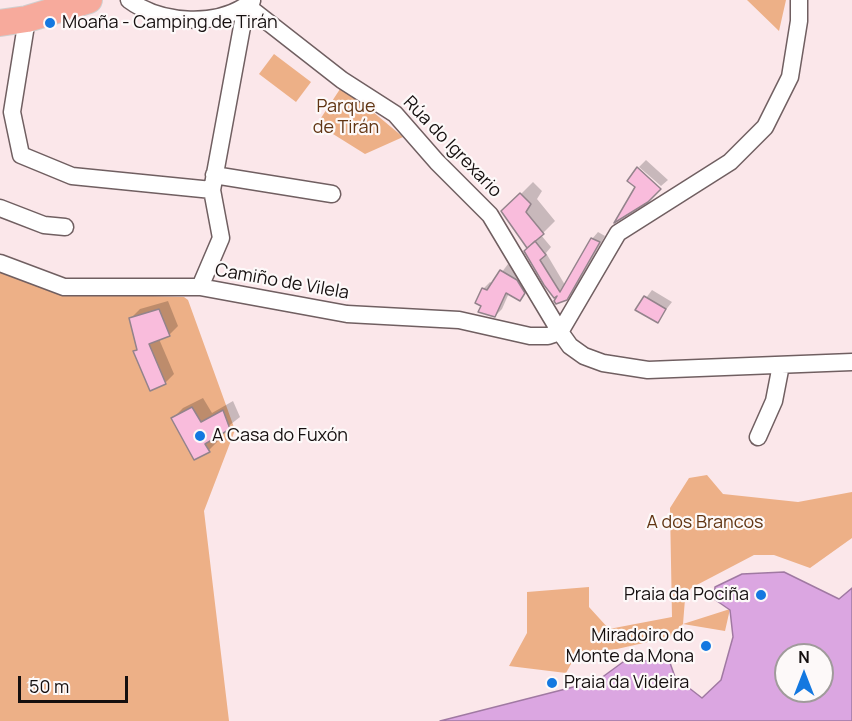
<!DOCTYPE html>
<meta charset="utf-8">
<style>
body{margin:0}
#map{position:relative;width:852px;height:721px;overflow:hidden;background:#fbe7ea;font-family:Manrope,sans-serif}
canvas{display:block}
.north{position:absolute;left:774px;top:643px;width:60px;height:60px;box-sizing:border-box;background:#fdf9f9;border:2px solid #a09b9b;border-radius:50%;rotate:0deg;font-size:16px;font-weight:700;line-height:24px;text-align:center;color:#150f0f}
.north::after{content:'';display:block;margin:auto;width:21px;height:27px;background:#1478e0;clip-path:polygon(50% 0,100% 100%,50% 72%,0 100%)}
.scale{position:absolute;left:18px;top:676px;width:110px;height:27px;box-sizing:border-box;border:3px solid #150f0f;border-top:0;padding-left:8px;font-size:18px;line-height:21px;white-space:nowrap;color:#150f0f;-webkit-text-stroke:4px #fdf9f9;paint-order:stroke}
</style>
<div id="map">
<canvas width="852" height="721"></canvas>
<div class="north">N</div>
<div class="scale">50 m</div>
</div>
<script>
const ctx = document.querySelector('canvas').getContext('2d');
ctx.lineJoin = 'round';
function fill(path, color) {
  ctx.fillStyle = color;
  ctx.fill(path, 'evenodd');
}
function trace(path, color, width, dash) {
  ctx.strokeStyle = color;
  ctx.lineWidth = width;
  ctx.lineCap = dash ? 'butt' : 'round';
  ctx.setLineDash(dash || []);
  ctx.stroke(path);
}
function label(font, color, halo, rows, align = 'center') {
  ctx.font = font + ' Manrope,sans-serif';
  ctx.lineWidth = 4.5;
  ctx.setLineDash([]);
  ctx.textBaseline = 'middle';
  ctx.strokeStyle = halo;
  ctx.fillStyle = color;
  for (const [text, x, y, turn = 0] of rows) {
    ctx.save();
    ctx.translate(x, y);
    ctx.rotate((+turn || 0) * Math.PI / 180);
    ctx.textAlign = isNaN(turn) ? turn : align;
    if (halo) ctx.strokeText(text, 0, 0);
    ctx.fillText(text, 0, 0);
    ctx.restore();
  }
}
fill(new Path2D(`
 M 747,0 L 786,0 L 779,31 Z
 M 274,54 L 311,82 L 296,102 L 259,74 Z
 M 342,86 L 403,137 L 365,154 L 317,124 Z
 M 0,267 L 90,294 L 184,297 L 188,300 L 235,430 L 204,511 L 229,721 L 0,721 Z
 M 707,475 L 723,494 L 798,502 L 852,492 L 852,538 L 810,568 L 774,555 L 754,555 L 691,588 L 685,599 L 683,624 L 730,609 L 725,631 L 683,624 L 670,637 L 617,649 L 577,653 L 566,673 L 509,666 L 527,633 L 527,592 L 589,587 L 589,607 L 609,629 L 672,617 L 670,508 L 689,478 Z`), '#edb087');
const water = new Path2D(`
 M 784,572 L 839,599 L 852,588 L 852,721 L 440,721 L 597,681 L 623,662 L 669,660 L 675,677 L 702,698 L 721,680 L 733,637 L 730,610 L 714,599 L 715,587 L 742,574 ZM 786,655 L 822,655 L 822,691 L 786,691 Z`);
fill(water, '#dba6e1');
trace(water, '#a079a2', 1.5);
fill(new Path2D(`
 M 646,160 L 668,180 L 661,186 L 639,167 Z
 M 533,182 L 542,191 L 537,199 L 555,221 L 541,235 L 551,247 L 546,253 L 565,285 L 592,239 L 598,232 L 605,236 L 573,292 L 566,299 L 562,291 L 555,296 L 529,248 L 503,212 Z
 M 508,264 L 523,274 L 530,286 L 520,299 L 509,293 L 502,309 L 495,316 L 483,305 L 483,289 L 490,282 L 493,284 Z
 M 652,290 L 672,302 L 657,321 L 637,310 Z
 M 168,301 L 178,326 L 169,335 L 159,339 L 174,374 L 165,383 L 135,352 L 138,349 L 131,318 L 140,309 Z
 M 203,398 L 212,413 L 233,401 L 240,417 L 217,435 L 219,440 L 209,450 L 173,418 L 183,408 Z`), '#0003');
const building = new Path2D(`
 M 637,167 L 661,189 L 648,202 L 614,223 L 635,187 L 627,181 Z
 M 520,193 L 531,204 L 526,212 L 544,234 L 527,248 L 501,211 Z
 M 591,238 L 600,242 L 567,300 L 556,304 L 554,301 L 557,296 L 554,298 L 544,285 L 524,251 L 535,241 L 546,255 L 540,260 L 560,292 Z
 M 500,270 L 517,280 L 525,293 L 520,301 L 506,293 L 495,317 L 478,312 L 481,306 L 475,303 L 482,288 L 487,290 Z
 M 644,296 L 666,309 L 658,323 L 635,310 Z
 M 159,309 L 170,336 L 149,344 L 166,384 L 150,391 L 133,351 L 137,350 L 129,318 Z
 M 192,407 L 201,422 L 223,410 L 230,429 L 205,444 L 210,452 L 194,460 L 171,418 Z`);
fill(building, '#f9bcdc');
trace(building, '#93838b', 1.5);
const minor = new Path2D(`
 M 129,0 C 161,24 219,28 252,1
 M 27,19 L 12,112 L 21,155 L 72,176 L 212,190 L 221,238 L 200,287
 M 214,175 L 332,194
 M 212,190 L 246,5 L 342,80 L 395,114 L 437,162 L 490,215 L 560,332 L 570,346 L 584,356 L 603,363 L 648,370 L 852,362
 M 0,208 L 44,225 L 65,227
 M 0,263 L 64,287 L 200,287 L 347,314 L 459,320 L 530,336 L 548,336 L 560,332
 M 560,332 L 618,233 L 730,162 L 765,127 L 790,77 L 799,21 L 799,0
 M 758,437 L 774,401 L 781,365`);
const primary = new Path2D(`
 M 0,23 L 27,19 L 89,0`);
trace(minor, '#705f61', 19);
trace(primary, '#d0cfcf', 28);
trace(minor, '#fff', 16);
trace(primary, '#f7aa9c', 26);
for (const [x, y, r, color] of [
 [50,23,6,"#1478e0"],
 [200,436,6,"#1478e0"],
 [761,595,6,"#1478e0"],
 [706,646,6,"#1478e0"],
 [552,683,6,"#1478e0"]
]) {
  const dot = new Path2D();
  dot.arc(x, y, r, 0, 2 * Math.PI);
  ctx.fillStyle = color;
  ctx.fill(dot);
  trace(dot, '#fdf9f9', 2);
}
label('18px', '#150f0f', '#fdf9f9', [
 ["Moaña - Camping de Tirán",62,23],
 ["A Casa do Fuxón",212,436],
 ["Praia da Pociña",749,595,"right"],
 ["Miradoiro do",694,636,"right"],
 ["Monte da Mona",694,657,"right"],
 ["Praia da Videira",564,683]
], 'left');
label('18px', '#613513', '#fdf9f9', [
 ["Parque",346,107],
 ["de Tirán",346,128],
 ["A dos Brancos",705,523]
]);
label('18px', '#150f0f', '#fdf9f9', [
 ["Rúa do Igrexario",452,147,46],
 ["Camiño de Vilela",282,282,10]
]);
</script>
